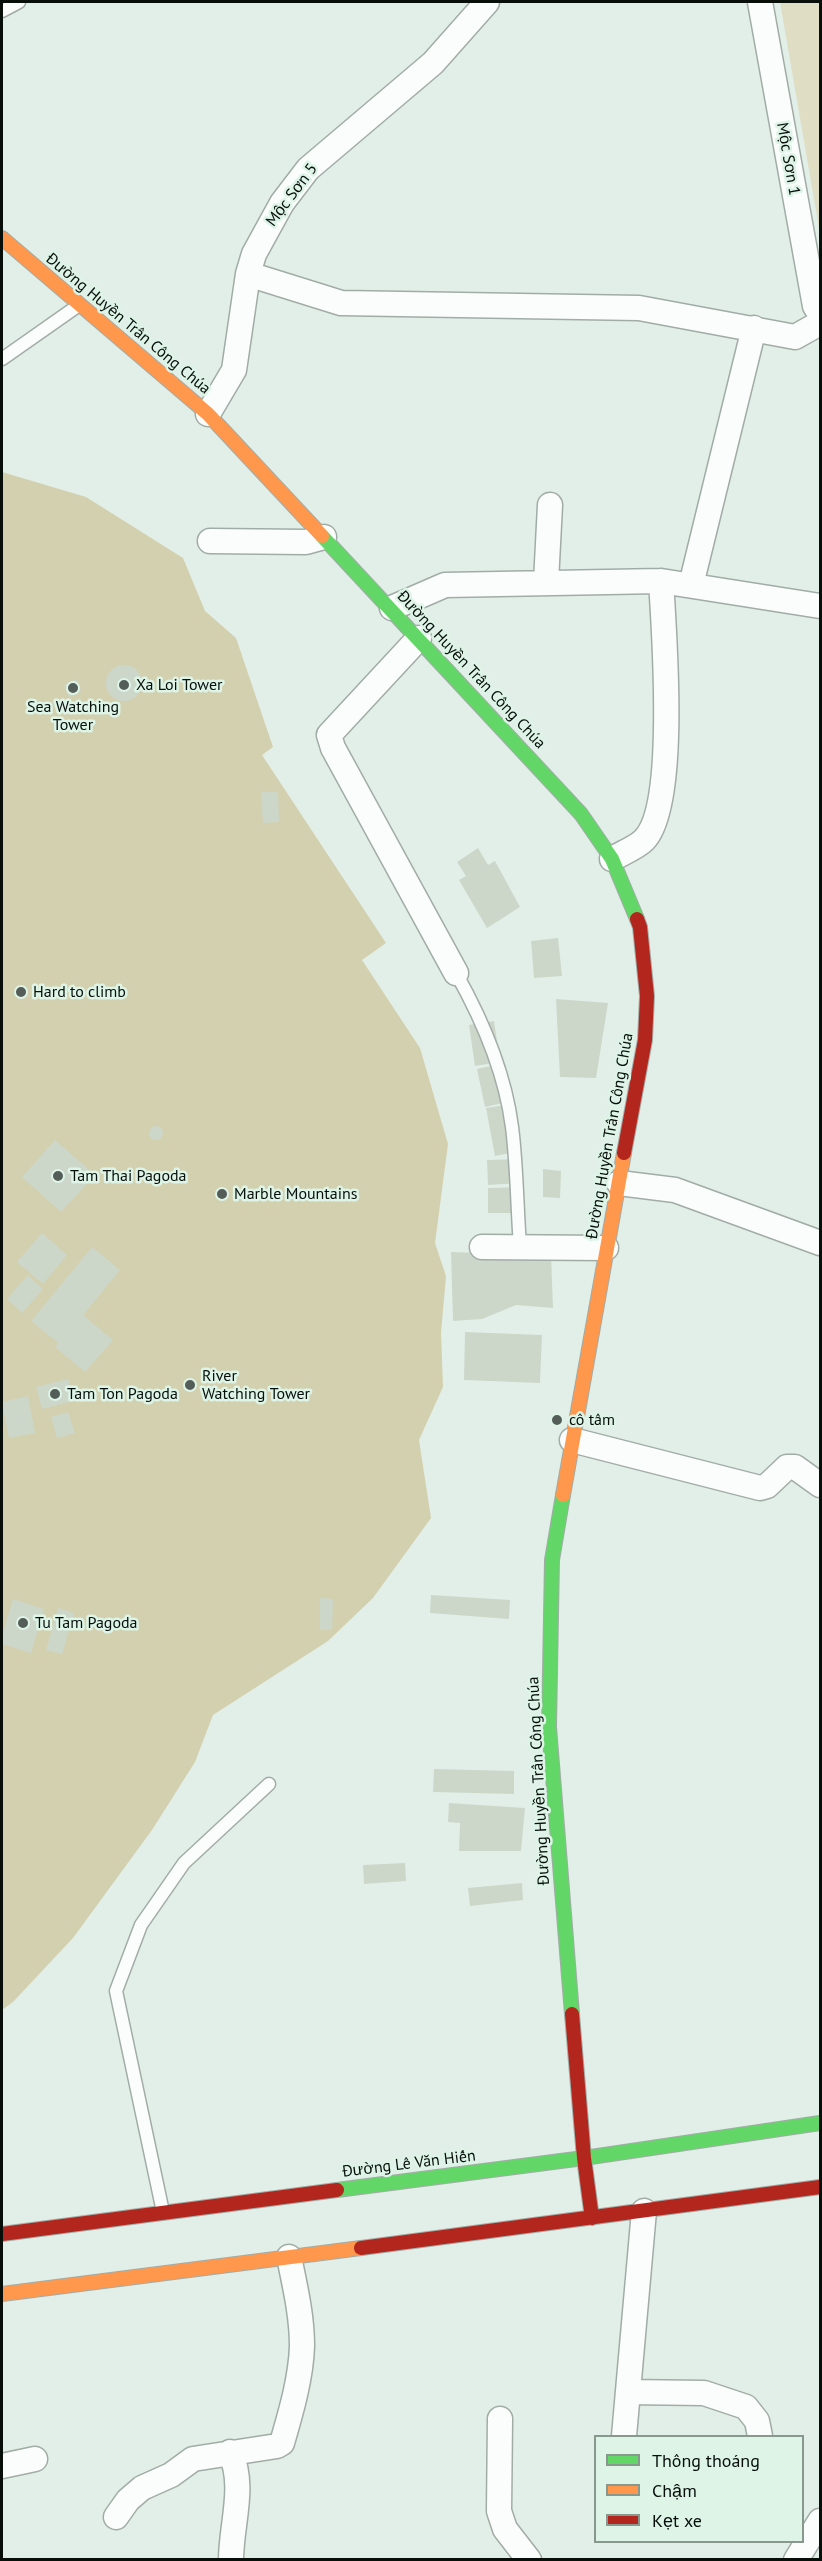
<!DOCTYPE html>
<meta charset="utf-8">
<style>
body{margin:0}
#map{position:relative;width:822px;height:2561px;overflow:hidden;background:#e2efe8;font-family:"PT Sans",sans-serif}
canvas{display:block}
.frame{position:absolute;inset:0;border:3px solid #080f0b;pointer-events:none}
.legend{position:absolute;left:594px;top:2435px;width:210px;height:108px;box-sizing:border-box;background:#ddf4e7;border:2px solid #88988f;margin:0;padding:8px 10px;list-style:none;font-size:18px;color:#080f0b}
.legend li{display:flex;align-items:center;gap:12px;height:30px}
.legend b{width:30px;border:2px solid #88988f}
</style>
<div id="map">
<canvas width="822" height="2561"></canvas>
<div class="frame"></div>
<ul class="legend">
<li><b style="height:8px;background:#63d668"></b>Thông thoáng</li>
<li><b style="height:8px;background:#ff974d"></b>Chậm</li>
<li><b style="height:8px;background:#b3261e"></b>Kẹt xe</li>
</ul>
</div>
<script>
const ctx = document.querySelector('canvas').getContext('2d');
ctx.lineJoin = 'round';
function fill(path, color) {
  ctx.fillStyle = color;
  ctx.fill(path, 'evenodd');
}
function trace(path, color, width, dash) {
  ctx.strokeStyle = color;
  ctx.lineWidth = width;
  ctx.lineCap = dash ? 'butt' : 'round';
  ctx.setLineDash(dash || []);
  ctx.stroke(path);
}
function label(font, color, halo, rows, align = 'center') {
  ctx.font = font + ' "PT Sans",sans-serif';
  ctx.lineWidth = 5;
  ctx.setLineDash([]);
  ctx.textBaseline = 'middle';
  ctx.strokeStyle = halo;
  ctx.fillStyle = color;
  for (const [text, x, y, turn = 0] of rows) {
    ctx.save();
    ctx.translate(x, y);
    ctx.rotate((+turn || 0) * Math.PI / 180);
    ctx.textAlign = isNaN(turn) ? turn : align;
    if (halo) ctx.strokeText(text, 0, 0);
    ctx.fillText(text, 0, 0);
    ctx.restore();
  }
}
fill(new Path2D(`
 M 780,2 L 820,2 L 820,234 Z`), '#dfddc3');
fill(new Path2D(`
 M 2,472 L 86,497 L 183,558 L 205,611 L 236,638 L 273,747 L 262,755 L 386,943 L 362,960 L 420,1048 L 448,1144 L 435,1243 L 446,1276 L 441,1333 L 443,1387 L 419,1440 L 431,1518 L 373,1598 L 328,1641 L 213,1715 L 195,1762 L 152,1830 L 73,1938 L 13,2002 L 2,2010 Z`), '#d3d0af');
fill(new Path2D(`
 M106 683a18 18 0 1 1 36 0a18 18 0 1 1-36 0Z
 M 76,679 L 81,691 L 69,697 L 64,685 Z
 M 261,792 L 278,792 L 279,822 L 263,823 Z
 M 478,848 L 488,865 L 495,861 L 520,907 L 487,928 L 459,880 L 466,876 L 457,862 Z
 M 558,938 L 562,976 L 534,978 L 531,941 Z
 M 556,999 L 608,1003 L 596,1078 L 560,1077 Z
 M 494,1021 L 500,1062 L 475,1066 L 469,1025 Z
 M 505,1063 L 512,1101 L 485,1107 L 477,1069 Z
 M 512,1104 L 521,1151 L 495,1156 L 486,1108 Z
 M149 1133a7 7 0 1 1 14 0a7 7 0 1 1-14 0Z
 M 55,1140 L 95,1175 L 61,1212 L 22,1177 Z
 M 521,1159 L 521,1183 L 488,1185 L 487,1160 Z
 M 543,1169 L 561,1171 L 560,1198 L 543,1197 Z
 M 523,1187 L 523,1213 L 488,1213 L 488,1188 Z
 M 42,1233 L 67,1255 L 43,1284 L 17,1262 Z
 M 92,1247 L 120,1270 L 83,1315 L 113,1340 L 85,1372 L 55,1347 L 58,1343 L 31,1321 Z
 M 451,1252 L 551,1255 L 553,1308 L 516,1305 L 482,1319 L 453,1321 Z
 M 28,1275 L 43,1289 L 22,1313 L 7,1299 Z
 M 465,1332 L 542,1335 L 540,1383 L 464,1380 Z
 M 68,1379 L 74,1401 L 42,1409 L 36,1387 Z
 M 28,1396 L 35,1433 L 9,1438 L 2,1402 Z
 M 68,1412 L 75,1433 L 57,1438 L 51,1417 Z
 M 431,1595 L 510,1600 L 509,1619 L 430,1613 Z
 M 320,1598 L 333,1599 L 332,1630 L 320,1630 Z
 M 13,1599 L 44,1609 L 31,1653 L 2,1644 L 2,1636 Z
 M 58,1608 L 74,1613 L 62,1654 L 46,1650 Z
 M 434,1769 L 514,1771 L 514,1794 L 433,1792 Z
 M 449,1803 L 525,1808 L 521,1851 L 459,1851 L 460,1823 L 448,1822 Z
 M 405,1863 L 406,1881 L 364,1884 L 363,1865 Z
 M 522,1883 L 523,1900 L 470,1906 L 468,1888 Z`), '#ccd7ca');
const lane = new Path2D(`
 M 2,11 L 19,2
 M 2,359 L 79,305
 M 456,973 C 483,1021 505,1072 512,1127 C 517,1166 517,1207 520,1246
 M 163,2212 L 116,1991 L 141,1925 L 184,1863 L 269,1784`);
const street = new Path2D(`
 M 760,2 L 815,306 L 820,314
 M 248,274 L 341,303 L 639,308 L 795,337 L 820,323
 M 208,414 L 234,370 L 248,274 L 254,254 L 282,203 L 308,169 L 433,63 L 487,2
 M 210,541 L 306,542 L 324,537
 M 546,582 L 550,505
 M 691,585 L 754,328
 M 392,608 L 445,585 L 661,581 L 820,606
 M 419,638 L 329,735 L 333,748 L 456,973
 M 612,859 C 622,853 636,848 644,840 C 678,806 664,632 661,581
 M 619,1183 L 675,1190 L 820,1243
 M 482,1247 L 606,1248
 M 572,1440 L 760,1488 L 767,1486 L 787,1467 L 795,1467 L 820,1485
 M 628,2392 L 704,2393 L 746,2407 L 757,2421 L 760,2436
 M 500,2419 L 499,2511 L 505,2529 L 529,2560
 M 624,2436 L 644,2211
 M 230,2452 C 246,2486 231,2524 231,2560
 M 2,2466 L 35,2459
 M 116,2517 L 128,2500 L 142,2488 L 171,2475 L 193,2459 L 277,2446 L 282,2443 C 291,2412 301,2378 302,2346 C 302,2316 295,2286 289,2257
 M 796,2560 L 820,2521`);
const fast = new Path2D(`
 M 322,536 L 581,814 L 612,859 L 637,919
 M 563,1495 L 552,1560 L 549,1727 L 572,2014
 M 337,2190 L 584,2158 L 820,2123`);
const slow = new Path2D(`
 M 2,238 L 208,414 L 322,536
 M 563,1495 L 624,1153
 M 2,2294 L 361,2248`);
const jam = new Path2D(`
 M 624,1153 L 645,1040 L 647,996 L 640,927 L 637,919
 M 572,2014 L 584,2158 L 592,2218
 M 2,2234 L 337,2190
 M 361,2248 L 820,2187`);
trace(lane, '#a2aca7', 15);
trace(street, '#a2aca7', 27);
trace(fast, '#a2aca7', 16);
trace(slow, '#a2aca7', 16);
trace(jam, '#a2aca7', 16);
trace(lane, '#fbfdfc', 12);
trace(street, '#fbfdfc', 24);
trace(fast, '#63d668', 14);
trace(slow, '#ff974d', 14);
trace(jam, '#b3261e', 14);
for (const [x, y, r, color] of [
 [124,685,6,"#545d58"],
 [73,688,6,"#545d58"],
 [21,992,6,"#545d58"],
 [58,1176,6,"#545d58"],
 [222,1194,6,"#545d58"],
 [190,1385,6,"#545d58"],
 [55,1394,6,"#545d58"],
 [557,1420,6,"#545d58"],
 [23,1623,6,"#545d58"]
]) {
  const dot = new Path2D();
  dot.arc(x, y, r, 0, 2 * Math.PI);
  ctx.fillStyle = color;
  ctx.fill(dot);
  trace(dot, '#ddf4e7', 2);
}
label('16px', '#080f0b', '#ddf4e7', [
 ["Mộc Sơn 1",788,159,80],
 ["Mộc Sơn 5",292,195,-53],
 ["Đường Huyền Trân Công Chúa",128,324,40],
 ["Đường Huyền Trân Công Chúa",471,670,47],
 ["Đường Huyền Trân Công Chúa",610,1136,-80],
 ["Đường Huyền Trân Công Chúa",539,1781,-93],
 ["Đường Lê Văn Hiến",409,2164,-7]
]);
label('16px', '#080f0b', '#ddf4e7', [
 ["Xa Loi Tower",136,685],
 ["Sea Watching",73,707,"center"],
 ["Tower",73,725,"center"],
 ["Hard to climb",33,992],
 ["Tam Thai Pagoda",70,1176],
 ["Marble Mountains",234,1194],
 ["River",202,1376],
 ["Watching Tower",202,1394],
 ["Tam Ton Pagoda",67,1394],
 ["cô tâm",569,1420],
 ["Tu Tam Pagoda",35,1623]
], 'left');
</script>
